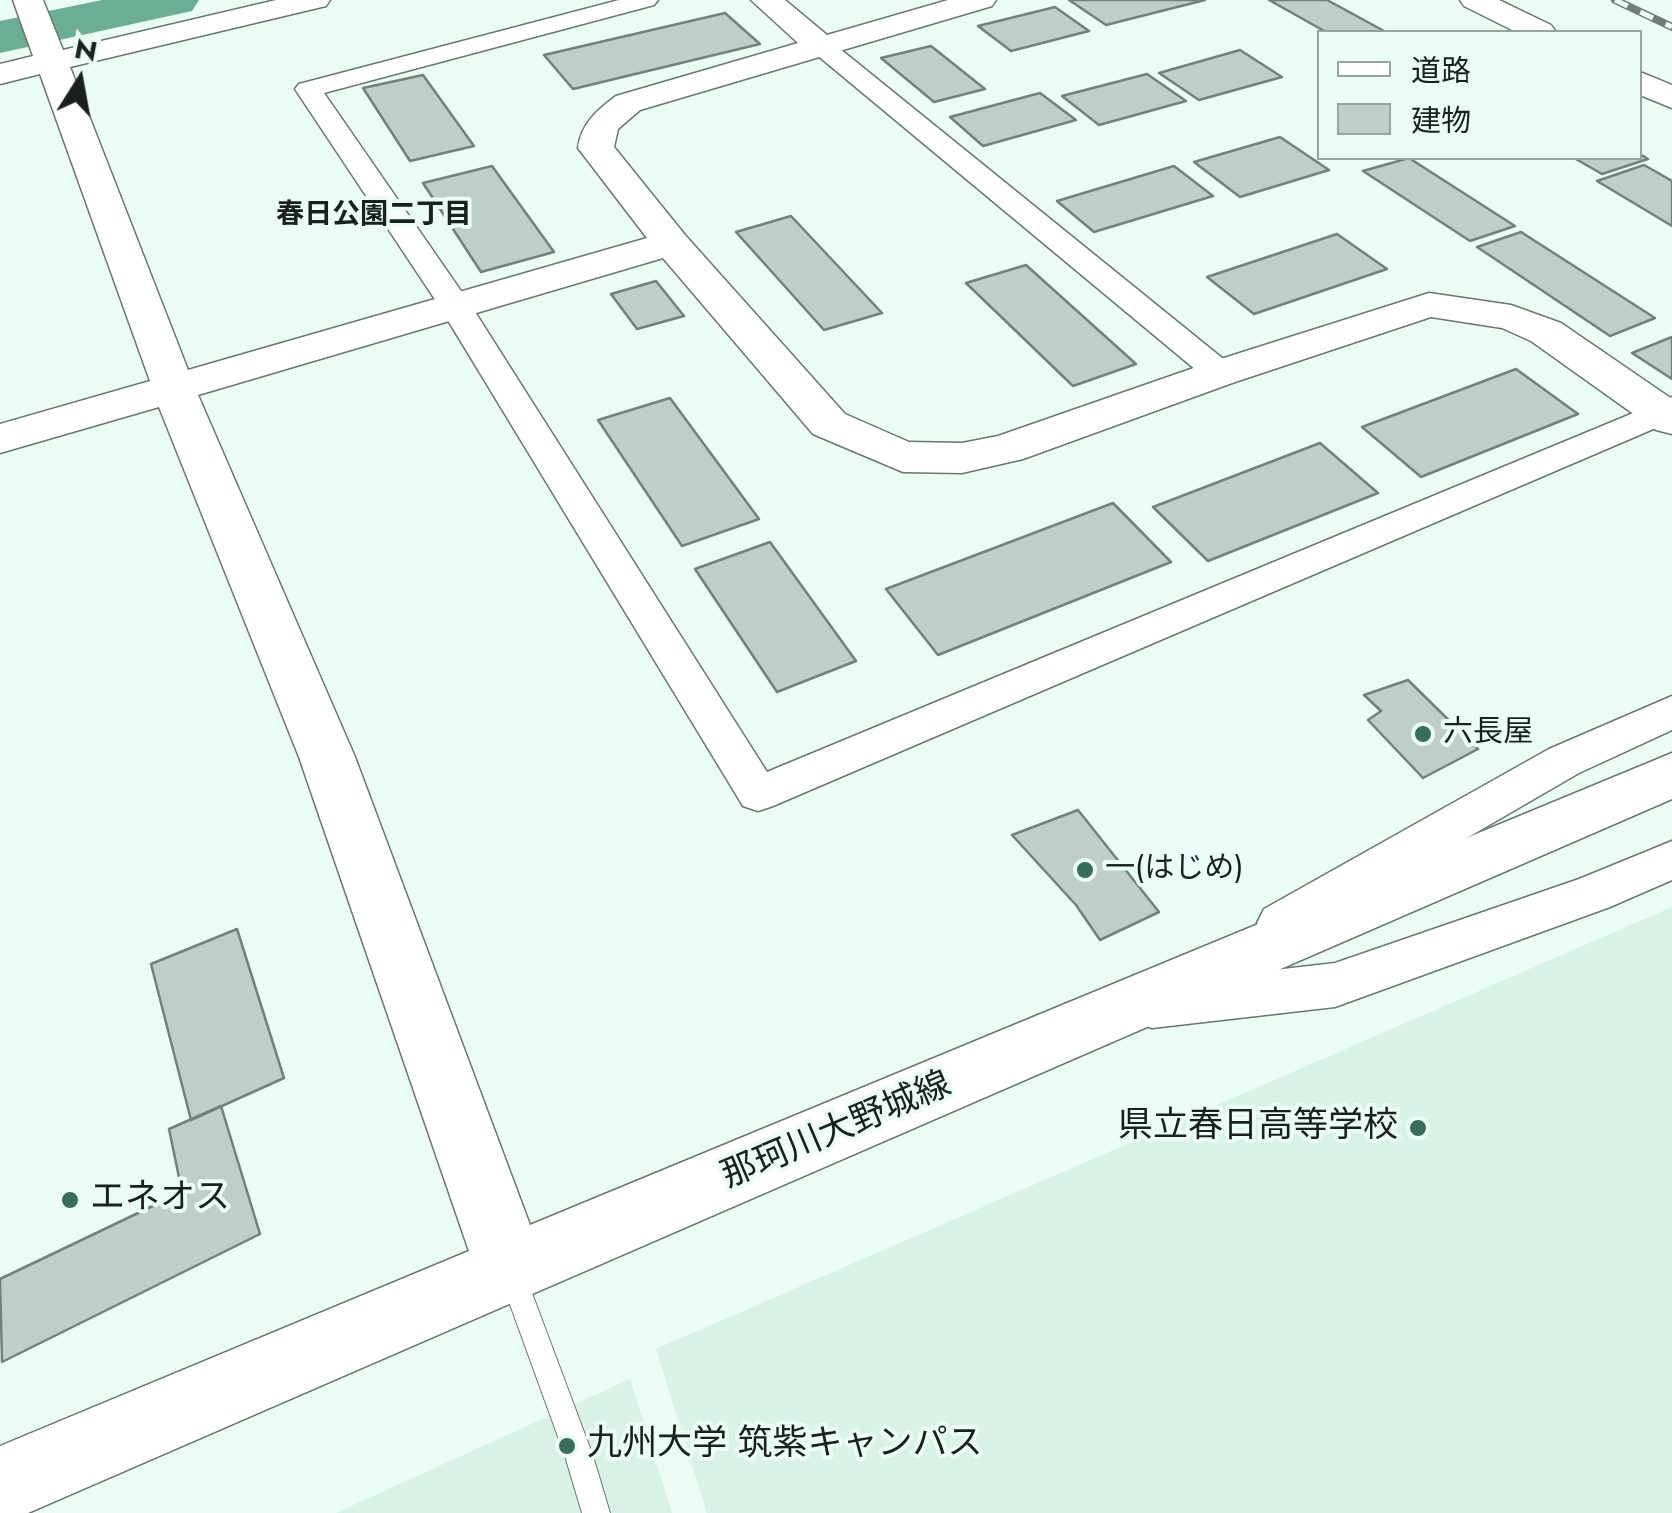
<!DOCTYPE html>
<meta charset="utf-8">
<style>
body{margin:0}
#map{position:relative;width:1672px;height:1513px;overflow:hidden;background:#eafcf4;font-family:Jost,"Noto Sans JP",sans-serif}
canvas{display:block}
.legend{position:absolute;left:1317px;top:30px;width:325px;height:130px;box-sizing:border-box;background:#eafcf4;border:2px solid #97a49e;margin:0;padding:12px 18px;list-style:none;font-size:30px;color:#1a201e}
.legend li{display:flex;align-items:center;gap:20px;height:50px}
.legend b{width:50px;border:2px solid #97a49e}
.north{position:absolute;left:30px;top:30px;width:100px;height:100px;-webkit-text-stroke:8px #eafcf4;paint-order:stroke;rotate:11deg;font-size:28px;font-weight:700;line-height:40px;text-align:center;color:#1a201e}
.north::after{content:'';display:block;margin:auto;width:35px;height:45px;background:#1a201e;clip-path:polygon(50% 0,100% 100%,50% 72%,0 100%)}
</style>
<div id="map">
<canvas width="1672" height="1513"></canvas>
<ul class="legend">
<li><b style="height:12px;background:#fff"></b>道路</li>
<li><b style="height:28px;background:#bdcfc7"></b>建物</li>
</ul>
<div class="north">N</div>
</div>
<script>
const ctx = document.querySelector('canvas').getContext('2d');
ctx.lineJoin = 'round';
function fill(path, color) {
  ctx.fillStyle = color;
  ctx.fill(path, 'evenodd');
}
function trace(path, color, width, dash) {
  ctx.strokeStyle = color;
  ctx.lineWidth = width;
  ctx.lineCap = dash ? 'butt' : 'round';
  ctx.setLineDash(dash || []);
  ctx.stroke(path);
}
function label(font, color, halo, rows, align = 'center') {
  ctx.font = font + ' Jost,"Noto Sans JP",sans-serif';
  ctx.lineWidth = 8;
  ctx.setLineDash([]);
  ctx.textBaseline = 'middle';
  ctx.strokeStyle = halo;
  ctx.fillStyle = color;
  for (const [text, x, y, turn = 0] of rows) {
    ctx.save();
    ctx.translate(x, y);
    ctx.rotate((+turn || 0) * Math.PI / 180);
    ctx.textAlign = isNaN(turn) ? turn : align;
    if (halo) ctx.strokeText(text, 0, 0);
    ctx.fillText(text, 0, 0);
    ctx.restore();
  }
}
fill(new Path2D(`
 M 1672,907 L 1672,1513 L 707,1513 L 656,1349 Z
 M 630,1379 L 672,1513 L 336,1513 Z`), '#d8f2e6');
fill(new Path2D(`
 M 102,0 L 199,0 L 192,11 L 0,53 L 0,21 Z`), '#6aaf93');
const building = new Path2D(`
 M 1069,0 L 1205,0 L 1106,25 Z
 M 1269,0 L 1327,0 L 1386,32 L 1326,32 Z
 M 1055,7 L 1089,31 L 1011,51 L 978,26 Z
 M 725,13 L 760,44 L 573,89 L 544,55 Z
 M 931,46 L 985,89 L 934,102 L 881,58 Z
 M 1240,50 L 1282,77 L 1199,100 L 1159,73 Z
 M 1147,74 L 1186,101 L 1099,125 L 1062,96 Z
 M 423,75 L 474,146 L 410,161 L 363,88 Z
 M 1040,93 L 1076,120 L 983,146 L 950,117 Z
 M 1280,137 L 1329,170 L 1240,197 L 1194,162 Z
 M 1640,154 L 1648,159 L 1602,174 L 1574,158 L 1640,158 Z
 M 1409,158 L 1515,226 L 1470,241 L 1363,171 Z
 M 1644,165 L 1672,181 L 1672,226 L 1597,181 Z
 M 492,166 L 554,252 L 481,272 L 423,183 Z
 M 1174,166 L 1213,196 L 1094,232 L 1057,201 Z
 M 791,216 L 882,313 L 824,330 L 736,232 Z
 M 1521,232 L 1655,318 L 1610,336 L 1477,247 Z
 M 1337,234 L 1387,269 L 1254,314 L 1207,277 Z
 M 1026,265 L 1136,364 L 1073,386 L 966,283 Z
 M 656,281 L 684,316 L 637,329 L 611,294 Z
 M 1672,337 L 1672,379 L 1632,353 Z
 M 1516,369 L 1578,414 L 1421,477 L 1362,427 Z
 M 670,398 L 759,519 L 682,546 L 598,420 Z
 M 1320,443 L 1378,493 L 1208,561 L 1153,507 Z
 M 1113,503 L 1171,562 L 938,655 L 886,589 Z
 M 770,542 L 856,661 L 777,692 L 695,569 Z
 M 1408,680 L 1478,749 L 1423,778 L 1368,720 L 1381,711 L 1364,695 Z
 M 1078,810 L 1159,912 L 1100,940 L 1076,905 L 1012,835 Z
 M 237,929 L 284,1078 L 191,1120 L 151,964 Z
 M 221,1106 L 260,1234 L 2,1362 L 0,1279 L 182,1192 L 169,1129 Z`);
fill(building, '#bdcfc7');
trace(building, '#72827a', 2.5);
const lane = new Path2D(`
 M 513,1264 L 522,1268 L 526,1277 L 593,1456 L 610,1513 L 582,1513 L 565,1456 L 500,1277 L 504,1268 Z`);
const street = new Path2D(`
 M 619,0 L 658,0 L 654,5 L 324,93 L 470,304 L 767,772 L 1672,397 L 1672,421 L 773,806 L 758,811 L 743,806 L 438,304 L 295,89 L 299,84 Z
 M 820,38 L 829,40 L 1232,366 L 1236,373 L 1232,380 L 1208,380 L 811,50 L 808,45 L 811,40 Z
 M 1672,696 L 1672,730 L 1579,773 L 1296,937 L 1280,943 L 1264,937 L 1257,923 L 1264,909 L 1549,749 Z
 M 1672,841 L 1672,880 L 1610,907 L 1335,1007 L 1152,1028 L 1135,1022 L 1128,1006 L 1135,990 L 1152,984 L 1335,963 L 1579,879 Z`);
const secondary = new Path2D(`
 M 13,0 L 43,0 L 63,50 L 276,0 L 330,0 L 326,6 L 70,67 L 188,370 L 647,238 L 578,148 C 581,124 597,110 616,96 L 798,43 L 751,0 L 785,0 L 827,35 L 948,0 L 996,0 L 992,6 L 640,110 L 618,129 L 614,147 L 685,235 L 845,414 L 909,442 L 962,443 L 998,436 L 1205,364 L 1429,293 L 1511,305 L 1561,323 L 1672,399 L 1672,434 L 1656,430 L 1531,341 L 1502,328 L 1431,317 L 1235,382 L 1023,459 L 962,473 L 903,472 L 813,434 L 663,258 L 198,395 L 355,757 L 530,1225 L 1672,753 L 1672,799 L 28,1513 L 0,1513 L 0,1446 L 469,1251 L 299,757 L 159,407 L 0,453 L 0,424 L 150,381 L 40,74 L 0,84 L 0,64 L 33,56 Z
 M 1460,0 L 1499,0 L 1551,25 L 1556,32 L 1516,32 L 1464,6 Z
 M 1640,72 L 1672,85 L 1672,108 L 1640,95 Z`);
trace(lane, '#687770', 2);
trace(street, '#687770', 3);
trace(secondary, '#687770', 3);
fill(lane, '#fff');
fill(street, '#fff');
fill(secondary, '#fff');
const rail = new Path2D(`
 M 1615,0 L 1672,27`);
trace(rail, '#717c77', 8);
trace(rail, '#eafcf4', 5, [14]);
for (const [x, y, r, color] of [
 [1423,734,10,"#356f59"],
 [1085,870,10,"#356f59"],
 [1418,1128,10,"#356f59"],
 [70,1200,10,"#356f59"],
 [567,1446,10,"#356f59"]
]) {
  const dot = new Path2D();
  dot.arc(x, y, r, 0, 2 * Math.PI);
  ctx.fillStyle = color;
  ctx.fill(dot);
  trace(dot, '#eafcf4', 4);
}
label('bold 28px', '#1a201e', '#eafcf4', [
 ["春日公園二丁目",374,216]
]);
label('30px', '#1a201e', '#eafcf4', [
 ["六長屋",1443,734],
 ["一(はじめ)",1105,870]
], 'left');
label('35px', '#1a201e', '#eafcf4', [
 ["県立春日高等学校",1398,1128,"right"],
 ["エネオス",90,1200],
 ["九州大学 筑紫キャンパス",587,1446]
], 'left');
label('35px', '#1a201e', '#eafcf4', [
 ["那珂川大野城線",837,1132,-23]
]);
</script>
